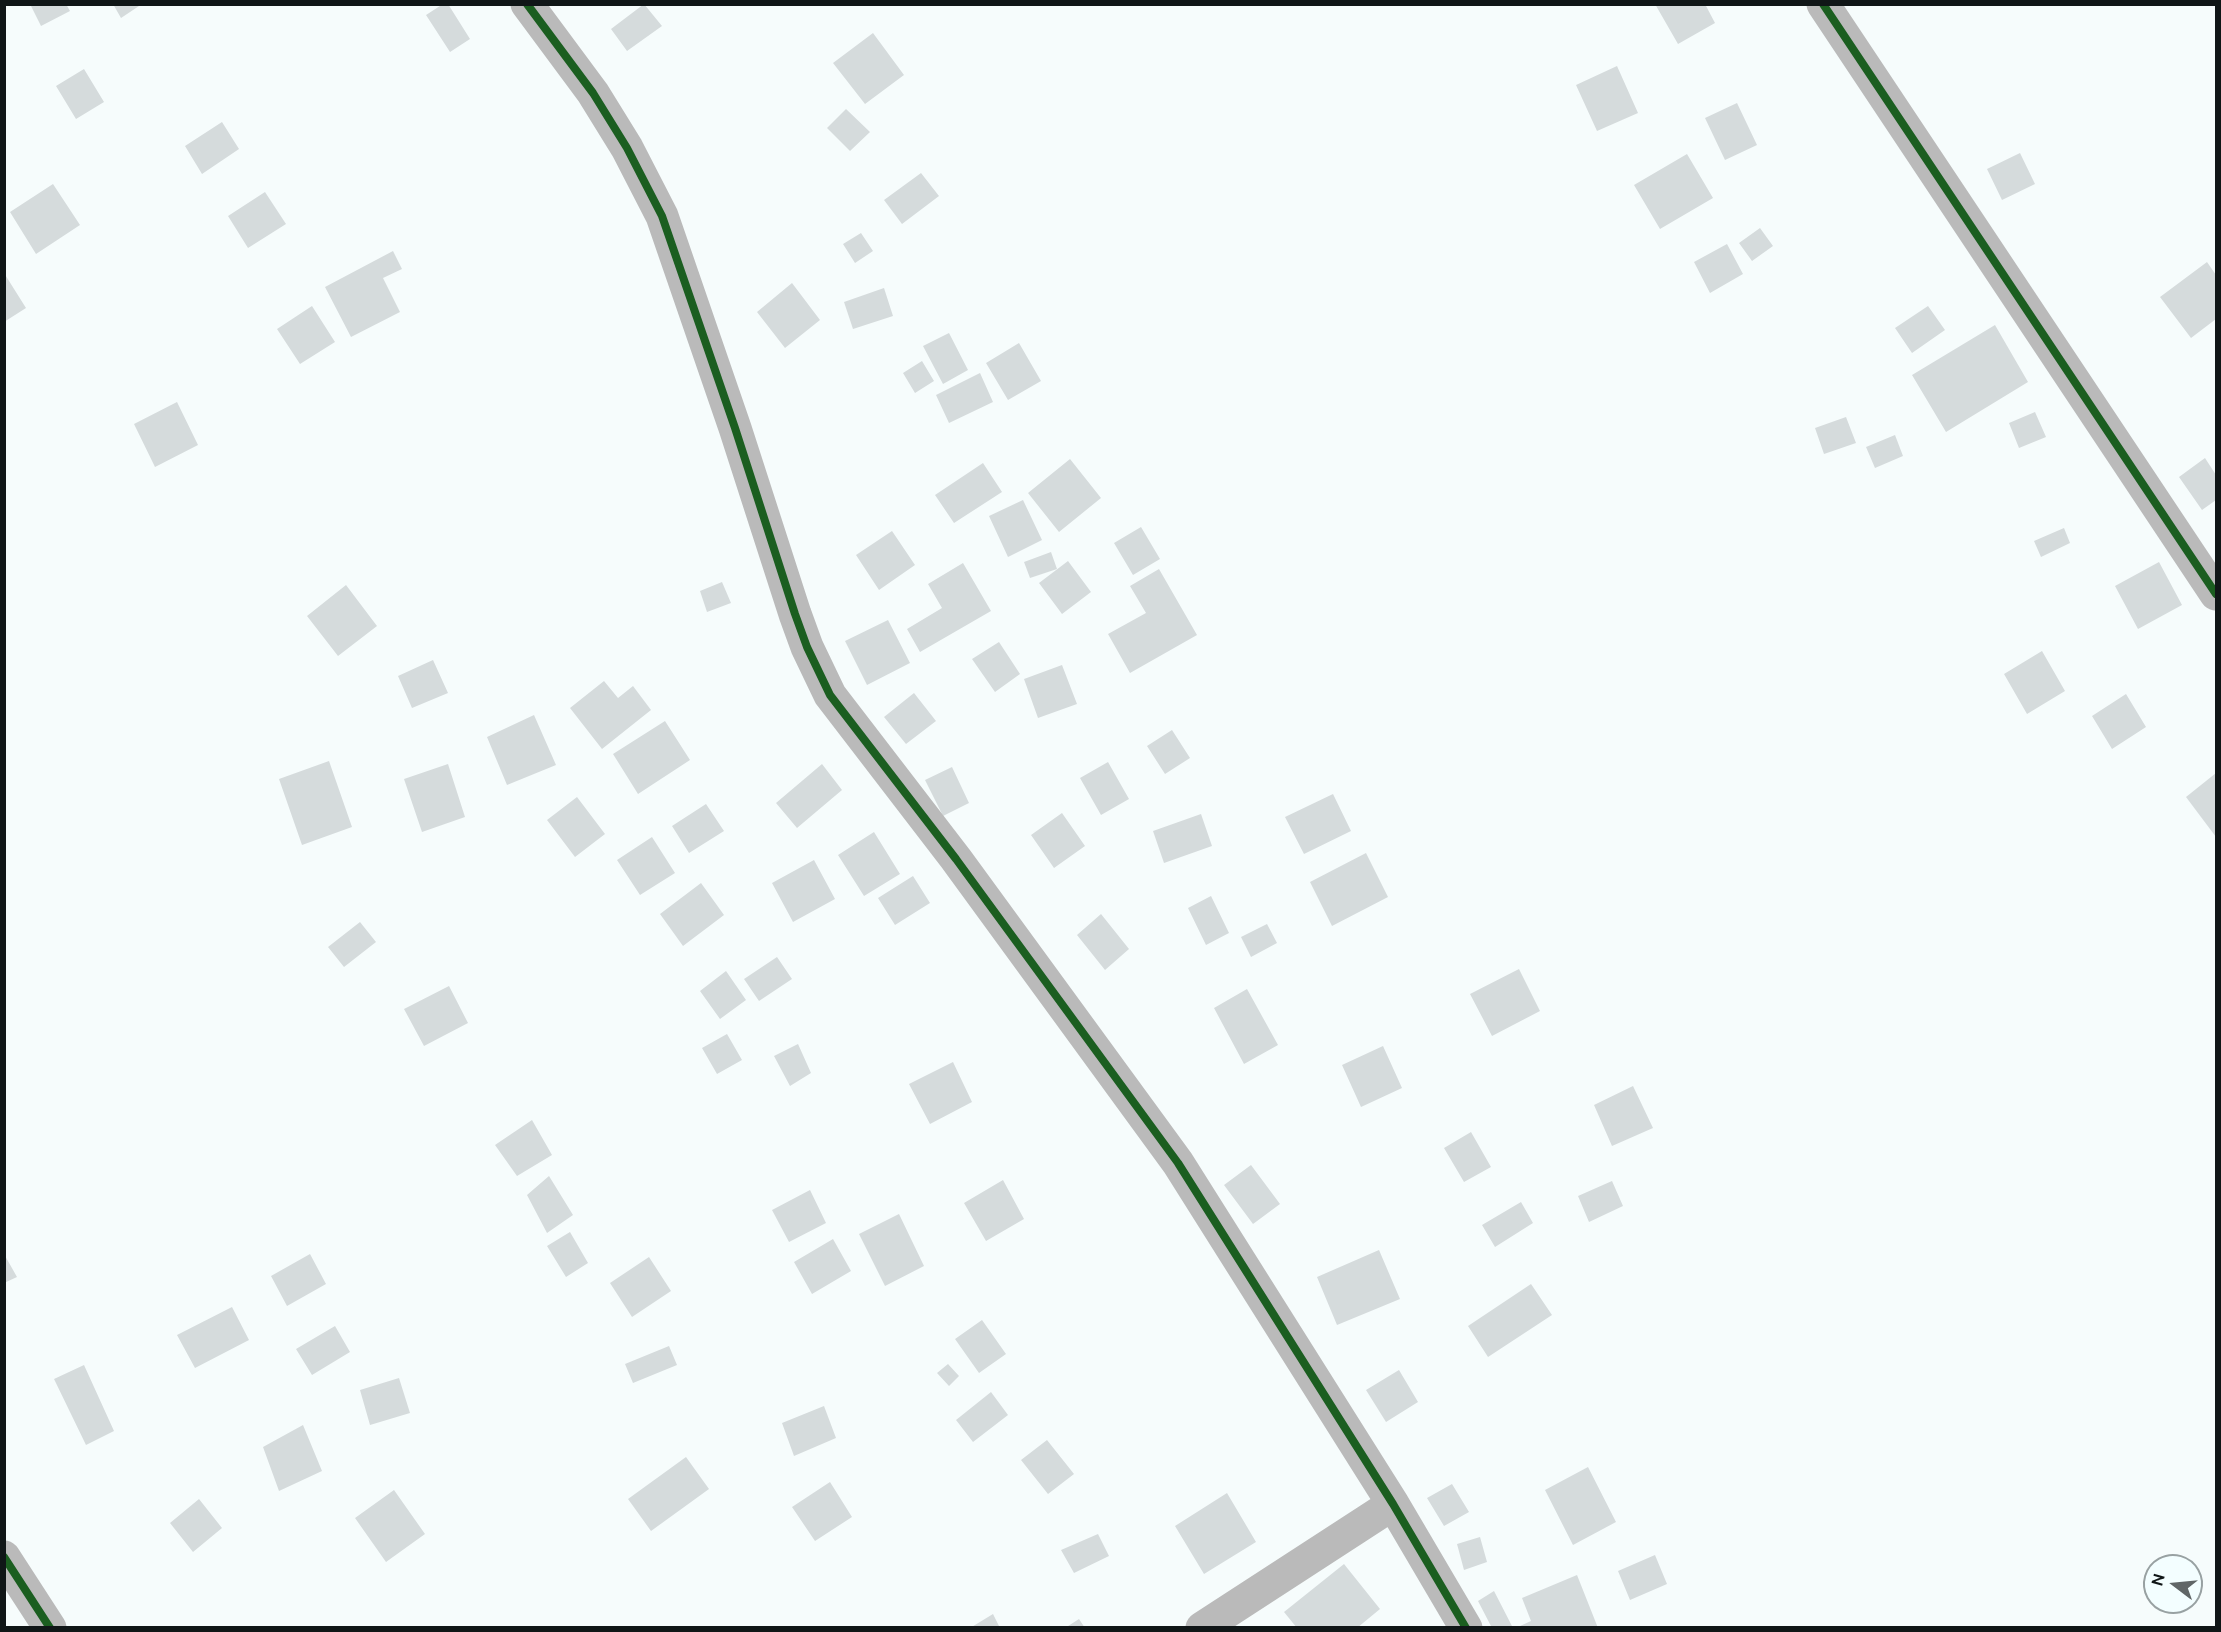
<!DOCTYPE html>
<style>
body{margin:0}
#map{position:relative;width:2221px;height:1632px;overflow:hidden;background:#f6fcfc;font-family:Ubuntu,sans-serif}
canvas{display:block}
.frame{position:absolute;inset:0;border:6px solid #101617;pointer-events:none}
.north{position:absolute;left:2143px;top:1554px;width:60px;height:60px;box-sizing:border-box;background:#f3feff;border:2px solid #98a1a2;border-radius:50%;rotate:286deg;font-size:16px;font-weight:700;line-height:24px;text-align:center;color:#101617}
.north::after{content:'';display:block;margin:auto;width:21px;height:27px;background:#606667;clip-path:polygon(50% 0,100% 100%,50% 72%,0 100%)}
</style>
<div id="map">
<canvas width="2221" height="1632"></canvas>
<div class="frame"></div>
<div class="north">N</div>
</div>
<script>
const ctx = document.querySelector('canvas').getContext('2d');
ctx.lineJoin = 'round';
function fill(path, color) {
  ctx.fillStyle = color;
  ctx.fill(path, 'evenodd');
}
function trace(path, color, width, dash) {
  ctx.strokeStyle = color;
  ctx.lineWidth = width;
  ctx.lineCap = dash ? 'butt' : 'round';
  ctx.setLineDash(dash || []);
  ctx.stroke(path);
}
fill(new Path2D(`
 M 30,4 L 66,4 L 70,11 L 41,26 Z
 M 113,4 L 142,4 L 121,18 Z
 M 443,4 L 448,4 L 470,39 L 450,52 L 426,15 Z
 M 644,4 L 662,26 L 627,51 L 611,29 Z
 M 1655,4 L 1705,4 L 1715,23 L 1678,44 Z
 M 873,33 L 904,75 L 865,104 L 833,63 Z
 M 1617,66 L 1638,113 L 1597,131 L 1576,85 Z
 M 84,69 L 104,102 L 76,119 L 56,86 Z
 M 1737,103 L 1757,145 L 1725,160 L 1705,118 Z
 M 846,109 L 870,132 L 850,151 L 827,128 Z
 M 222,122 L 239,149 L 202,174 L 185,146 Z
 M 2020,153 L 2035,184 L 2002,200 L 1987,169 Z
 M 1687,154 L 1713,198 L 1660,229 L 1634,185 Z
 M 921,173 L 939,196 L 902,224 L 884,200 Z
 M 53,184 L 80,225 L 36,254 L 10,212 Z
 M 265,192 L 286,224 L 248,248 L 228,216 Z
 M 1760,228 L 1773,246 L 1752,261 L 1739,243 Z
 M 861,233 L 873,251 L 855,263 L 843,244 Z
 M 1727,244 L 1743,274 L 1710,293 L 1694,262 Z
 M 393,251 L 402,269 L 383,278 L 400,312 L 351,337 L 325,287 Z
 M 2207,262 L 2216,275 L 2216,319 L 2191,338 L 2160,297 Z
 M 4,273 L 26,308 L 4,322 Z
 M 792,283 L 820,320 L 785,348 L 757,312 Z
 M 884,288 L 893,316 L 853,329 L 844,302 Z
 M 312,306 L 335,342 L 300,364 L 277,329 Z
 M 1928,306 L 1945,330 L 1912,353 L 1895,328 Z
 M 1995,325 L 2028,382 L 1946,432 L 1912,375 Z
 M 949,333 L 968,370 L 943,384 L 923,346 Z
 M 1019,343 L 1041,381 L 1008,400 L 986,363 Z
 M 922,361 L 934,381 L 915,393 L 903,373 Z
 M 980,373 L 993,402 L 949,423 L 936,395 Z
 M 177,402 L 198,445 L 155,467 L 134,424 Z
 M 2035,412 L 2046,437 L 2019,448 L 2009,423 Z
 M 1846,417 L 1856,443 L 1824,454 L 1815,428 Z
 M 1895,435 L 1903,456 L 1875,468 L 1866,447 Z
 M 2205,458 L 2216,475 L 2216,500 L 2202,510 L 2179,477 Z
 M 1070,459 L 1101,498 L 1059,532 L 1028,493 Z
 M 983,463 L 1002,492 L 954,523 L 935,495 Z
 M 1023,500 L 1042,540 L 1008,557 L 989,516 Z
 M 1141,527 L 1160,559 L 1133,575 L 1114,543 Z
 M 2064,528 L 2070,543 L 2041,557 L 2034,541 Z
 M 892,531 L 915,565 L 879,590 L 856,555 Z
 M 1051,552 L 1057,569 L 1030,578 L 1024,562 Z
 M 1068,561 L 1091,592 L 1062,614 L 1039,583 Z
 M 2159,562 L 2182,605 L 2138,629 L 2115,586 Z
 M 963,563 L 991,611 L 920,652 L 907,629 L 942,608 L 928,584 Z
 M 1159,569 L 1197,635 L 1130,673 L 1108,634 L 1146,613 L 1130,586 Z
 M 722,582 L 731,603 L 707,612 L 700,591 Z
 M 346,585 L 377,626 L 338,656 L 307,616 Z
 M 888,620 L 910,663 L 867,685 L 845,641 Z
 M 999,642 L 1020,674 L 995,692 L 972,659 Z
 M 2042,651 L 2065,691 L 2027,714 L 2004,674 Z
 M 433,660 L 448,693 L 412,708 L 398,676 Z
 M 1062,665 L 1077,704 L 1038,718 L 1024,679 Z
 M 604,681 L 618,698 L 633,686 L 651,710 L 602,749 L 570,708 Z
 M 914,693 L 936,721 L 906,744 L 884,717 Z
 M 2126,694 L 2146,727 L 2112,749 L 2092,716 Z
 M 534,715 L 556,765 L 507,785 L 487,737 Z
 M 665,721 L 690,760 L 638,794 L 613,754 Z
 M 1172,730 L 1190,758 L 1165,774 L 1147,746 Z
 M 329,761 L 352,827 L 302,845 L 279,779 Z
 M 1108,762 L 1129,799 L 1101,815 L 1080,778 Z
 M 448,764 L 465,817 L 422,832 L 404,779 Z
 M 822,764 L 842,790 L 797,828 L 776,803 Z
 M 952,767 L 969,803 L 943,816 L 925,780 Z
 M 2216,773 L 2216,837 L 2186,797 Z
 M 1333,794 L 1351,831 L 1304,854 L 1285,817 Z
 M 577,797 L 605,834 L 575,857 L 547,820 Z
 M 706,804 L 724,831 L 689,853 L 672,826 Z
 M 1062,813 L 1085,846 L 1054,868 L 1031,835 Z
 M 1201,814 L 1212,846 L 1164,863 L 1153,831 Z
 M 874,832 L 900,874 L 864,896 L 838,855 Z
 M 652,837 L 675,873 L 640,895 L 617,860 Z
 M 1366,853 L 1388,897 L 1332,926 L 1310,882 Z
 M 814,860 L 835,899 L 793,922 L 772,883 Z
 M 913,876 L 930,903 L 895,925 L 878,898 Z
 M 701,883 L 724,915 L 683,946 L 660,914 Z
 M 1211,896 L 1229,933 L 1206,945 L 1188,908 Z
 M 1101,914 L 1129,949 L 1105,970 L 1077,935 Z
 M 360,922 L 376,942 L 344,967 L 328,947 Z
 M 1267,924 L 1277,943 L 1251,957 L 1241,937 Z
 M 777,957 L 792,979 L 759,1001 L 744,979 Z
 M 1519,969 L 1540,1011 L 1492,1036 L 1470,994 Z
 M 726,971 L 746,1000 L 720,1019 L 700,991 Z
 M 449,986 L 468,1023 L 424,1046 L 404,1009 Z
 M 1247,989 L 1278,1045 L 1244,1064 L 1214,1008 Z
 M 727,1034 L 742,1060 L 717,1074 L 702,1048 Z
 M 798,1044 L 811,1073 L 790,1086 L 774,1056 Z
 M 1383,1046 L 1402,1088 L 1361,1107 L 1342,1065 Z
 M 953,1062 L 972,1102 L 930,1124 L 909,1084 Z
 M 1633,1086 L 1653,1128 L 1612,1146 L 1594,1105 Z
 M 532,1120 L 552,1155 L 517,1176 L 495,1145 Z
 M 1471,1132 L 1491,1167 L 1464,1182 L 1444,1148 Z
 M 1251,1165 L 1280,1204 L 1253,1224 L 1224,1185 Z
 M 549,1176 L 573,1215 L 547,1233 L 527,1195 Z
 M 1003,1180 L 1024,1219 L 986,1241 L 964,1203 Z
 M 1612,1181 L 1623,1206 L 1589,1222 L 1578,1196 Z
 M 810,1190 L 826,1223 L 789,1242 L 772,1210 Z
 M 1521,1202 L 1533,1223 L 1495,1247 L 1482,1225 Z
 M 899,1214 L 924,1266 L 885,1286 L 859,1234 Z
 M 570,1232 L 588,1263 L 566,1277 L 547,1246 Z
 M 833,1239 L 851,1271 L 812,1294 L 794,1262 Z
 M 1379,1250 L 1400,1299 L 1337,1325 L 1317,1277 Z
 M 4,1254 L 17,1277 L 4,1283 Z
 M 310,1254 L 326,1284 L 287,1306 L 271,1276 Z
 M 649,1257 L 671,1291 L 632,1317 L 610,1283 Z
 M 1531,1284 L 1552,1315 L 1488,1357 L 1468,1326 Z
 M 232,1307 L 249,1340 L 195,1368 L 177,1335 Z
 M 982,1320 L 1006,1354 L 979,1373 L 955,1339 Z
 M 335,1326 L 350,1352 L 312,1375 L 296,1349 Z
 M 669,1346 L 677,1365 L 633,1383 L 625,1364 Z
 M 948,1364 L 959,1376 L 949,1386 L 937,1373 Z
 M 84,1365 L 114,1431 L 86,1445 L 54,1379 Z
 M 1399,1370 L 1418,1402 L 1386,1422 L 1366,1390 Z
 M 399,1378 L 410,1413 L 370,1425 L 360,1390 Z
 M 991,1392 L 1008,1415 L 973,1442 L 956,1420 Z
 M 824,1406 L 836,1438 L 794,1456 L 782,1423 Z
 M 303,1425 L 322,1471 L 279,1491 L 263,1447 Z
 M 1047,1440 L 1074,1474 L 1048,1494 L 1021,1460 Z
 M 686,1457 L 709,1489 L 651,1531 L 628,1499 Z
 M 1588,1467 L 1616,1522 L 1573,1545 L 1545,1490 Z
 M 830,1482 L 852,1517 L 815,1541 L 792,1507 Z
 M 1452,1484 L 1469,1512 L 1444,1526 L 1427,1498 Z
 M 394,1490 L 425,1534 L 386,1562 L 355,1518 Z
 M 1227,1493 L 1256,1542 L 1204,1574 L 1175,1526 Z
 M 199,1499 L 222,1528 L 193,1552 L 170,1523 Z
 M 1098,1534 L 1109,1556 L 1074,1573 L 1061,1550 Z
 M 1480,1537 L 1487,1562 L 1464,1570 L 1457,1544 Z
 M 1655,1555 L 1667,1584 L 1630,1600 L 1618,1571 Z
 M 1344,1564 L 1380,1609 L 1357,1628 L 1297,1628 L 1284,1612 Z
 M 1577,1575 L 1598,1628 L 1520,1628 L 1520,1626 L 1531,1621 L 1522,1598 Z
 M 1494,1591 L 1513,1628 L 1492,1628 L 1478,1601 Z
 M 993,1614 L 1000,1628 L 970,1628 Z
 M 1079,1619 L 1085,1628 L 1065,1628 Z`), '#d5dbdc');
trace(new Path2D(`
 M 527,4 L 593,93 L 627,148 L 662,216 L 735,428 L 795,614 L 807,647 L 830,695 L 956,859 L 1178,1163 L 1393,1504 L 1466,1628
 M 1823,4 L 2216,594
 M 4,1557 L 50,1628
 M 1202,1628 L 1393,1504`), '#bababa', 33);
trace(new Path2D(`
 M 527,4 L 593,93 L 627,148 L 662,216 L 735,428 L 795,614 L 807,647 L 830,695 L 956,859 L 1178,1163 L 1393,1504 L 1466,1628
 M 1823,4 L 2216,594
 M 4,1557 L 50,1628`), '#1b5e20', 8);
</script>
